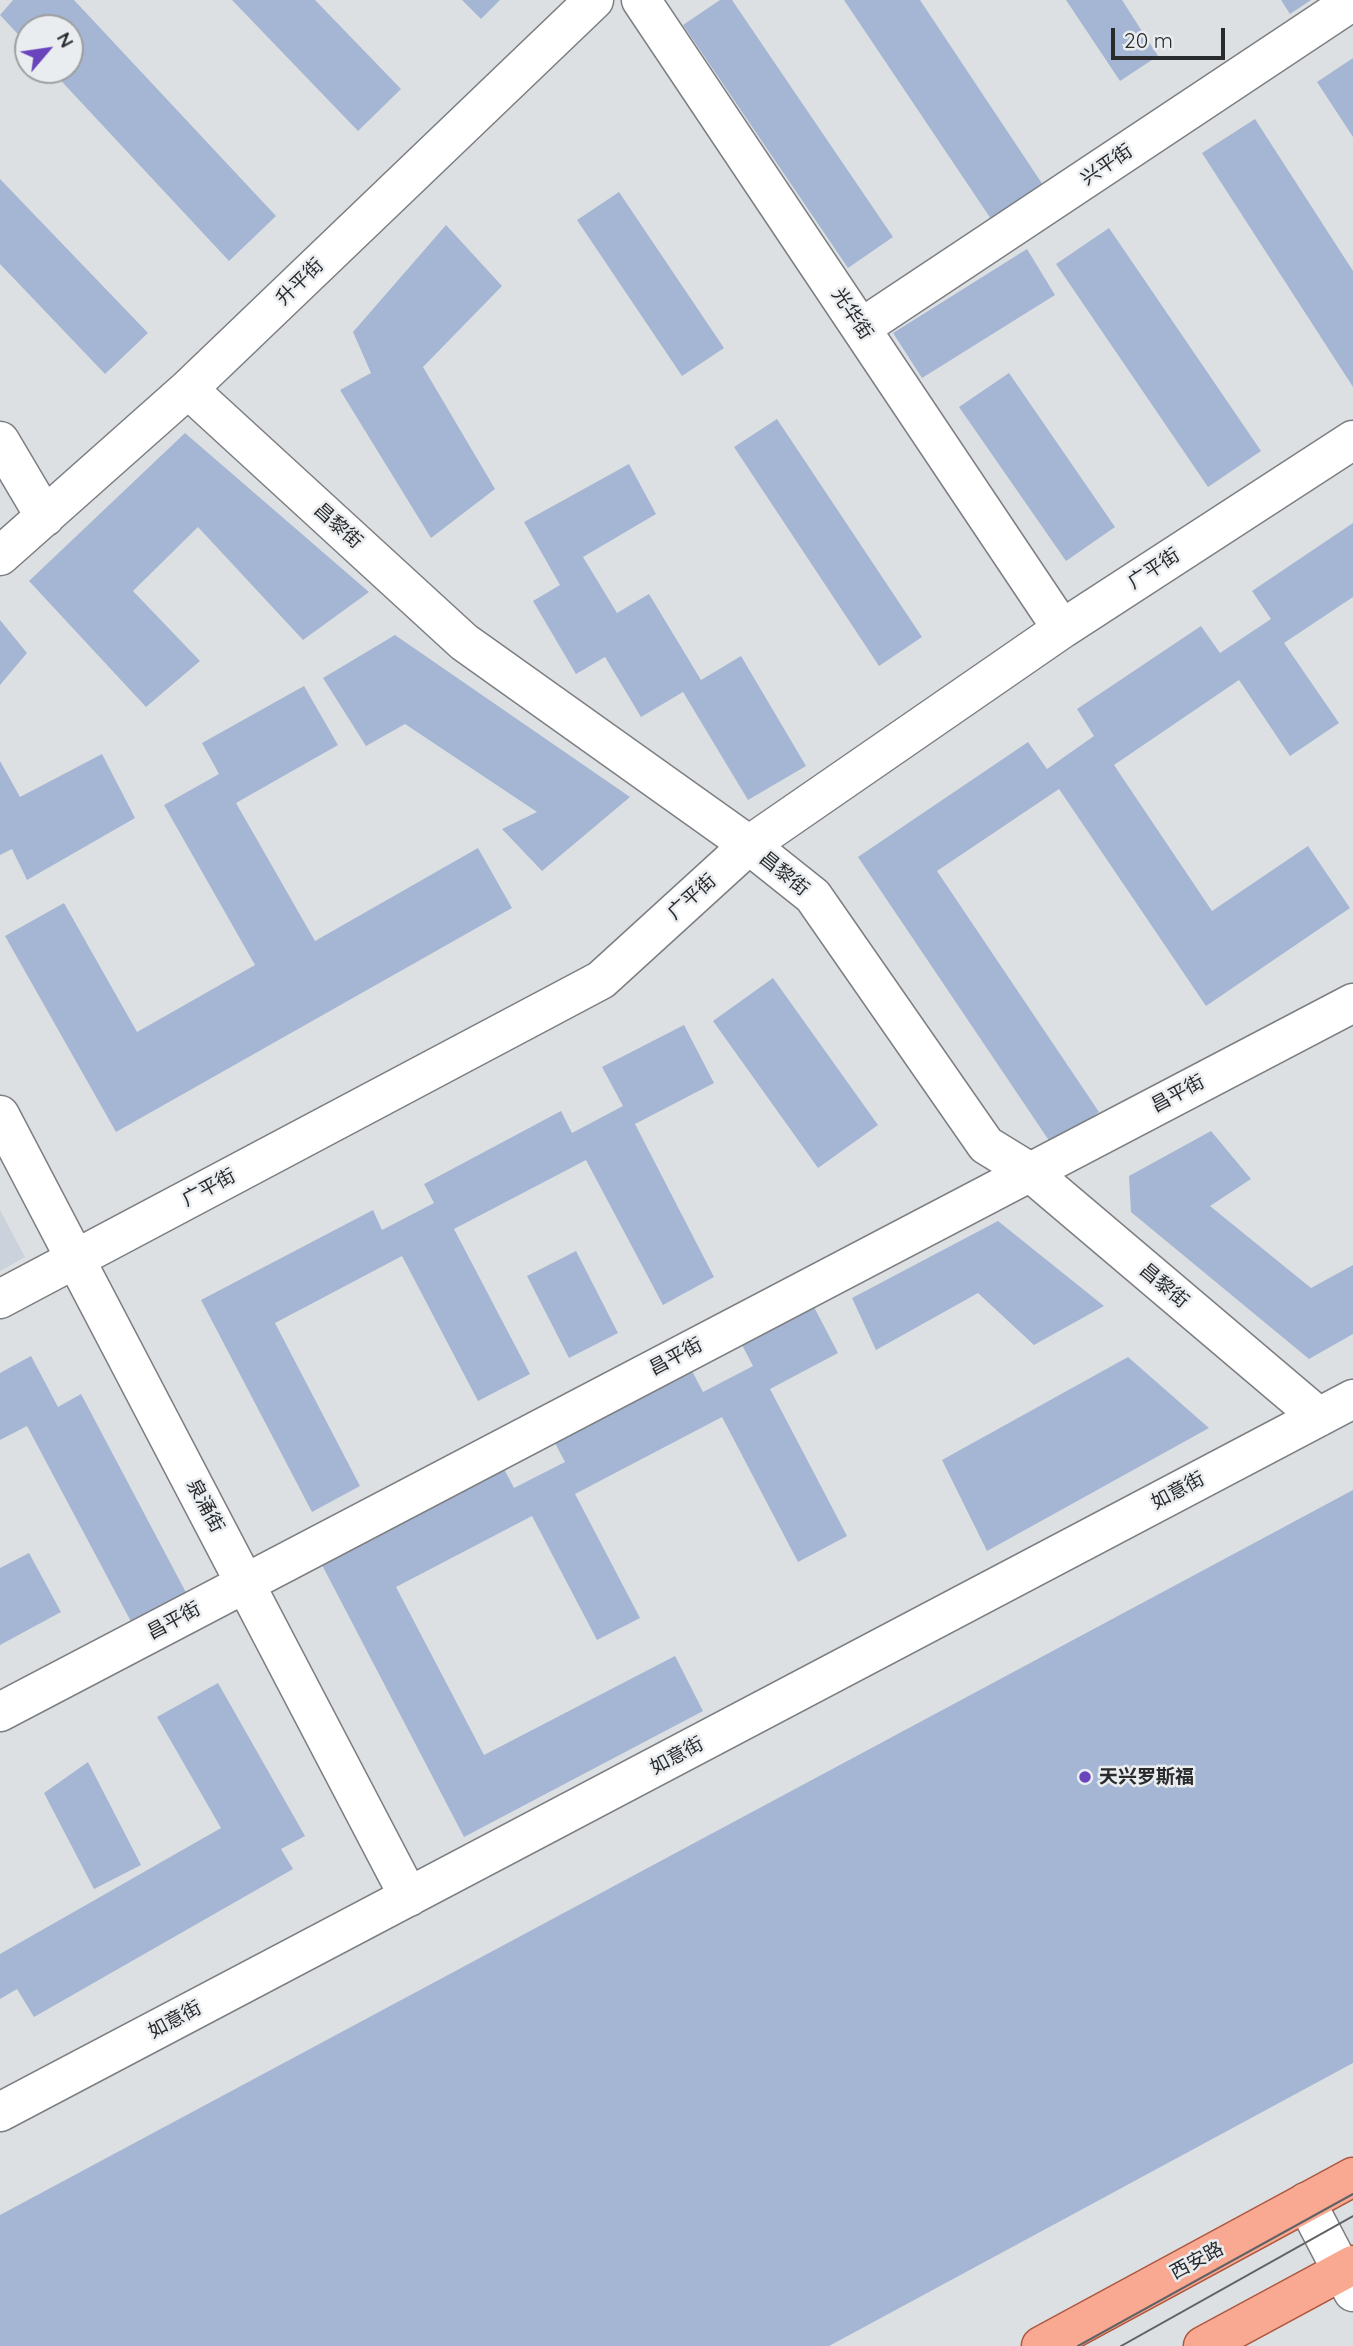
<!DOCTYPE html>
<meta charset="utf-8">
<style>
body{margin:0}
#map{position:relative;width:1353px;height:2346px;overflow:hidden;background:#dde0e3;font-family:Quicksand,sans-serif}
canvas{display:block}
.north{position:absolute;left:14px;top:14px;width:70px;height:70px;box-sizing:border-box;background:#eaedf0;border:2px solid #9d9fa1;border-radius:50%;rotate:61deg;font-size:19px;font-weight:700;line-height:28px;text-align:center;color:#292a2b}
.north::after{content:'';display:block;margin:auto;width:24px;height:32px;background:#6944bd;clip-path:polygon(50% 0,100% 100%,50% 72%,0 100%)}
.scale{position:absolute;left:1111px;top:28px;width:114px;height:32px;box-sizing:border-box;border:4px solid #292a2b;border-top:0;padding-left:9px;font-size:21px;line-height:24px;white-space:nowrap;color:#292a2b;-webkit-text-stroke:5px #eaedf0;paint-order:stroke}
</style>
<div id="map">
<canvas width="1353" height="2346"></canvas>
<div class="north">N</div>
<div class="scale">20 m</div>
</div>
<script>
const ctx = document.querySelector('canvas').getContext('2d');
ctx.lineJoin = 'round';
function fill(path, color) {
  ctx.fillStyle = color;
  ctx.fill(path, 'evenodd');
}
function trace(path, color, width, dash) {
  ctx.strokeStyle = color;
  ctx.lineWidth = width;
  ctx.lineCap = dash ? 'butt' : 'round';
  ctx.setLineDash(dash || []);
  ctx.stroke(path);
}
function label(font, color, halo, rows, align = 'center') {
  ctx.font = font + ' Quicksand,"Noto Sans SC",sans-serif';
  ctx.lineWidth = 5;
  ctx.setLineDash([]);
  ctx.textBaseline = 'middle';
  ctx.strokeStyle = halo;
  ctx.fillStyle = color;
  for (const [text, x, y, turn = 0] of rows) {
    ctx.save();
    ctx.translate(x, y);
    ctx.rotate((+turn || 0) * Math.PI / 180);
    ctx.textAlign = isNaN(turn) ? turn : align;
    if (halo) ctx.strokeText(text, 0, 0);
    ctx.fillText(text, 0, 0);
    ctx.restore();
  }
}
fill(new Path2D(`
 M 0,1210 L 25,1257 L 0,1271 Z`), '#ccd2dc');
fill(new Path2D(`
 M 13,0 L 74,0 L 276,216 L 229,261 L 51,70 L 70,70 L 70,28 L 28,28 L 28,45 L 0,15 Z
 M 232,0 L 315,0 L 401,89 L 358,131 Z
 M 462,0 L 500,0 L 481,19 Z
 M 720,0 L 732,0 L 893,237 L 848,268 L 683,25 Z
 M 844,0 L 920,0 L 1043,185 L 991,219 Z
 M 1066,0 L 1122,0 L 1158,56 L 1120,81 Z
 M 1281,0 L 1311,0 L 1290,14 Z
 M 1353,58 L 1353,137 L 1317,82 Z
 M 1255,119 L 1353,271 L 1353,387 L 1202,153 Z
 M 0,179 L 148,333 L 105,374 L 0,264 Z
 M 619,192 L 724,348 L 682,376 L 577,220 Z
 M 446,225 L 502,286 L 423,367 L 495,489 L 431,538 L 340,390 L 371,373 L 353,332 Z
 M 1109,228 L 1261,451 L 1208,487 L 1056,264 Z
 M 1027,249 L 1055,295 L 922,378 L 893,333 Z
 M 1009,373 L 1115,527 L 1066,561 L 959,407 Z
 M 777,419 L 922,637 L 879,666 L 734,447 Z
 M 185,433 L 369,592 L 303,640 L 198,527 L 133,591 L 200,661 L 146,707 L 29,581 Z
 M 629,464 L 656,514 L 583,557 L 617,613 L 649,594 L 701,680 L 741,656 L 806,766 L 748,800 L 683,692 L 641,717 L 605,657 L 576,674 L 533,601 L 560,585 L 524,522 Z
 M 1353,523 L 1353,597 L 1284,643 L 1339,723 L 1290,756 L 1239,680 L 1114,765 L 1212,911 L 1308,846 L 1350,908 L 1206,1006 L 1059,789 L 937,871 L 1099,1112 L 1052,1145 L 858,857 L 1028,742 L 1047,769 L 1094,736 L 1077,709 L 1201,626 L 1220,653 L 1271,619 L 1252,591 Z
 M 0,620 L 27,653 L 0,685 Z
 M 395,635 L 630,797 L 542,871 L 502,829 L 537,812 L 405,724 L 366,746 L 323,678 Z
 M 304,686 L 338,745 L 236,803 L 315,941 L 478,848 L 512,908 L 116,1132 L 5,936 L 64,903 L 137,1032 L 255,965 L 164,805 L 219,774 L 202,743 Z
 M 102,754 L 135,818 L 27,880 L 12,849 L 0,855 L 0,761 L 20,797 Z
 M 773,978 L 878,1125 L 818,1168 L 713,1021 Z
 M 684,1025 L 714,1083 L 635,1124 L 714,1277 L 663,1305 L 586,1160 L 454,1229 L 530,1374 L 478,1401 L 402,1256 L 275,1323 L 360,1486 L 312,1512 L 201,1300 L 373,1210 L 382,1230 L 434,1203 L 424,1184 L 561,1111 L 572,1133 L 623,1106 L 602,1067 Z
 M 1211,1131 L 1251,1179 L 1210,1206 L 1311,1288 L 1353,1265 L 1353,1334 L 1309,1359 L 1131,1212 L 1129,1176 Z
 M 998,1221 L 1104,1306 L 1034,1345 L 978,1293 L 876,1350 L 852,1298 Z
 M 576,1251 L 618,1333 L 569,1358 L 527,1276 Z
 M 813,1305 L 838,1353 L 770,1389 L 847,1536 L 798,1562 L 722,1417 L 575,1494 L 640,1618 L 597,1640 L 532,1516 L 396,1587 L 484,1755 L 675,1656 L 703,1711 L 464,1837 L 322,1565 L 504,1469 L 514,1488 L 565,1462 L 555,1443 L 692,1371 L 703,1392 L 753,1366 L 741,1343 Z
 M 31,1356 L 58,1407 L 81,1394 L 191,1602 L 136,1631 L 27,1426 L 0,1440 L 0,1373 Z
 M 1128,1357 L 1209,1428 L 987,1551 L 942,1460 Z
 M 1353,1490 L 1353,2063 L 829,2346 L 0,2346 L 0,2215 Z
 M 29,1553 L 61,1612 L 0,1645 L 0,1568 Z
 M 218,1683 L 305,1836 L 281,1849 L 293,1869 L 34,2017 L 17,1989 L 0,1999 L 0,1954 L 221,1828 L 157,1717 Z
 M 88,1762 L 141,1865 L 94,1889 L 44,1793 Z`), '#a4b6d3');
const minor = new Path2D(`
 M 641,0 L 1062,629
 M 861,328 L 1353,1
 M 188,389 L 464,642 L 749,845 L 813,896 L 986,1145 L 1030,1172 L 1319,1417
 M 0,441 L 45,517
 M 0,556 L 188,389 L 594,0
 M 0,1115 L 409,1897
 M 0,1299 L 601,980 L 749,845 L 1062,629 L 1353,440
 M 0,1712 L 1353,1003
 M 0,2112 L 1353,1399
 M 1306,2202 L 1353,2292`);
const major = new Path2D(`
 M 1041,2346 L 1353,2177
 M 1203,2346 L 1353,2265`);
trace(minor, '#7c7e82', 41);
trace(major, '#ae573f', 41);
trace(minor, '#fff', 38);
trace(major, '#f9a992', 38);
trace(new Path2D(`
 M 1078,2346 L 1353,2194
 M 1121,2346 L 1353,2216`), '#606264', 2);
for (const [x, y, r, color] of [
 [1085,1777,7,"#6944bd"]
]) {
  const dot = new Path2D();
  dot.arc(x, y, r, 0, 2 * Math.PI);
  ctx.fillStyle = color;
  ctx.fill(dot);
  trace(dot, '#eaedf0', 2.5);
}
label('19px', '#292a2b', '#eaedf0', [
 ["兴平街",1107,165,-34],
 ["升平街",300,282,-44],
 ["光华街",852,314,56],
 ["昌黎街",338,526,42],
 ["广平街",1154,569,-33],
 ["昌黎街",784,874,39],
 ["广平街",692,897,-42],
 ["昌平街",1178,1094,-28],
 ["广平街",209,1188,-28],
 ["昌黎街",1164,1286,40],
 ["昌平街",676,1357,-28],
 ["如意街",1178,1491,-28],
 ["泉涌街",205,1506,62],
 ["昌平街",174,1621,-28],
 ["如意街",677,1756,-28],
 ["如意街",175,2020,-28],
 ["西安路",1197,2261,-28]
]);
label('bold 19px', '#292a2b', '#eaedf0', [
 ["天兴罗斯福",1099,1777]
], 'left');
</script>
